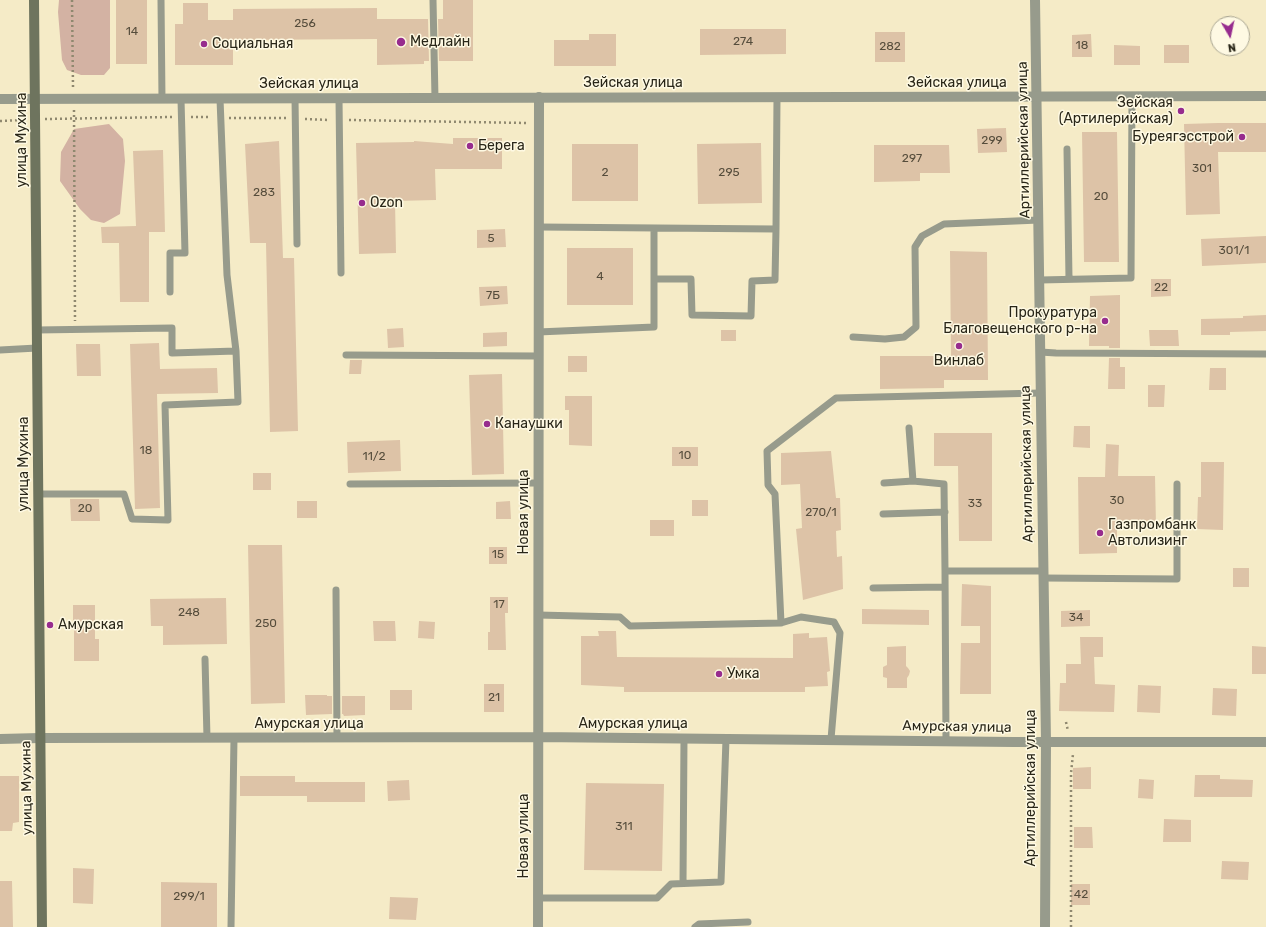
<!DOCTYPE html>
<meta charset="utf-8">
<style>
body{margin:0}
#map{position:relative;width:1266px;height:927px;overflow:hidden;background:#f5ebc7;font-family:Rubik,sans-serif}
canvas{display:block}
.north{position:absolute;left:1210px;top:16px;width:40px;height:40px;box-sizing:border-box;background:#fef9e3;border:1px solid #a9a592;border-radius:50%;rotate:171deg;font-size:11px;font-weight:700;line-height:16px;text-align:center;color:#292618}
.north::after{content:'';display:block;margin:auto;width:14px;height:18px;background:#972c8e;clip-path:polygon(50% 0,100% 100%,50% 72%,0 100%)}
</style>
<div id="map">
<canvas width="1266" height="927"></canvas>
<div class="north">N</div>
</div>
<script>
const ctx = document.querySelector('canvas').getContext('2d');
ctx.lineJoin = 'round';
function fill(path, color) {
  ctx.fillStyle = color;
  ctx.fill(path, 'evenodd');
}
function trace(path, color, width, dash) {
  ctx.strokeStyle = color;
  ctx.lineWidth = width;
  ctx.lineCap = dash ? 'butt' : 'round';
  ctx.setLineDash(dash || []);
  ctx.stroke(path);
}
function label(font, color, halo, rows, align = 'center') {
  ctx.font = font + ' Rubik,sans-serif';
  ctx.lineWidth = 3;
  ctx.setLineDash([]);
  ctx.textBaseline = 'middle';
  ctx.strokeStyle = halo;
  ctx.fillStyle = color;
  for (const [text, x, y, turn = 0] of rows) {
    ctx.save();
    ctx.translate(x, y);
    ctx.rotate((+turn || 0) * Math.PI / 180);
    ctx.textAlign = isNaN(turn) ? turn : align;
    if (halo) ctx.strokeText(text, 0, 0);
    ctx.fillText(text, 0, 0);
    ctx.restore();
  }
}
fill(new Path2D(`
 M 59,0 L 110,0 L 110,68 L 104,75 L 81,75 L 67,70 L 62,60 L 58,12 Z
 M 109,124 L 123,139 L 125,161 L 120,214 L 104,223 L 91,220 L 80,209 L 60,181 L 61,152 L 74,129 Z`), '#d3b2a3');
fill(new Path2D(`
 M 116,0 L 147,0 L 147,64 L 116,64 Z
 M 443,0 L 473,0 L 473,61 L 439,61 L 438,19 L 443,19 Z
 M 183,3 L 208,3 L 208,20 L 233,20 L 233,9 L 377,8 L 377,19 L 428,19 L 429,61 L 424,61 L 424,64 L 377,65 L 377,39 L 233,40 L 233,65 L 175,65 L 175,24 L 183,24 Z
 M 700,29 L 786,29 L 786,54 L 700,55 Z
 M 875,32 L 905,32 L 905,62 L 875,62 Z
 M 589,34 L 616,34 L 616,66 L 554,66 L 554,40 L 589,40 Z
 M 1091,34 L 1092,57 L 1072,57 L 1072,35 Z
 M 1114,45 L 1140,46 L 1140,65 L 1114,65 Z
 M 1164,45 L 1189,45 L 1189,63 L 1164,63 Z
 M 1218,123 L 1266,123 L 1266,152 L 1218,152 L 1220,214 L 1186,215 L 1184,124 Z
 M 1006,128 L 1007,152 L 978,153 L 977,129 Z
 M 1082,132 L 1117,132 L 1119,262 L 1084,262 Z
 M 453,138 L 502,138 L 502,169 L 435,169 L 436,200 L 395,201 L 396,253 L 359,254 L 356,143 L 414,142 L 414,141 L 453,144 Z
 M 279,141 L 283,258 L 294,258 L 298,431 L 270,432 L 266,243 L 250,243 L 245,144 Z
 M 761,143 L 762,203 L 698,204 L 697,144 Z
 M 572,144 L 638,144 L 638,201 L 572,201 Z
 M 874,145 L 949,145 L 950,173 L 920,173 L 920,181 L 874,182 Z
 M 163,150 L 165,232 L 149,232 L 149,302 L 120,302 L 119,243 L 102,243 L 101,227 L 136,226 L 133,151 Z
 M 505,229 L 506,247 L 477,248 L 477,230 Z
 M 1266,236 L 1266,263 L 1202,266 L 1201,239 Z
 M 567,248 L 633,248 L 633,305 L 567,305 Z
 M 950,251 L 987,252 L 988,380 L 944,380 L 944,388 L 880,389 L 880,356 L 951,356 Z
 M 1151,279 L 1171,279 L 1171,296 L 1151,297 Z
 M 507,286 L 508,304 L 480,306 L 479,287 Z
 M 1120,295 L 1120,348 L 1109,348 L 1109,346 L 1089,346 L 1090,296 Z
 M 1266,315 L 1266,331 L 1230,332 L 1230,335 L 1201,335 L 1201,319 L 1243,318 L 1243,316 Z
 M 403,328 L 404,347 L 388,348 L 387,329 Z
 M 721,330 L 736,330 L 736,341 L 721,341 Z
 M 1149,330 L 1178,330 L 1179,346 L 1150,346 Z
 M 507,332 L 507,346 L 483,347 L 483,333 Z
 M 159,343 L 160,369 L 217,368 L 218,393 L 157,394 L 160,508 L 135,509 L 130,344 Z
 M 76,344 L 100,344 L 101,376 L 77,376 Z
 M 568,356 L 587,356 L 587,372 L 568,372 Z
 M 1109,358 L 1120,358 L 1120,367 L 1125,367 L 1125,389 L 1108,389 Z
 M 350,360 L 362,360 L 361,374 L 349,374 Z
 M 1210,368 L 1226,368 L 1226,390 L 1209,390 Z
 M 502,374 L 504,474 L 472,475 L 469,375 Z
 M 1148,385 L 1165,385 L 1164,407 L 1148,407 Z
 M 565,396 L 592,396 L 592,446 L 569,445 L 569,410 L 565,410 Z
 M 1074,426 L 1090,426 L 1090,448 L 1073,447 Z
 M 934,433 L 992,433 L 992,541 L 959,541 L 958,466 L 934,466 Z
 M 400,440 L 401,471 L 348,473 L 347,442 Z
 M 1106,444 L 1119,445 L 1118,476 L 1155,476 L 1156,526 L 1117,527 L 1117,553 L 1079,554 L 1078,477 L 1105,477 Z
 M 672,447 L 698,447 L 698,466 L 672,466 Z
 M 831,451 L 836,498 L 840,498 L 841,530 L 836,531 L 837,557 L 842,556 L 843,589 L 803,600 L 796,529 L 802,528 L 800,484 L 781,485 L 781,453 Z
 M 1201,462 L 1224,462 L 1223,530 L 1197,529 L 1198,497 L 1201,497 Z
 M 253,473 L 271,473 L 271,490 L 253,490 Z
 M 70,499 L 99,499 L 100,521 L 71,521 Z
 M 692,500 L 708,500 L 708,516 L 692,516 Z
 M 297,501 L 317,501 L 317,518 L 297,518 Z
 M 510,501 L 511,519 L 496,519 L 496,502 Z
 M 650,520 L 674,520 L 674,536 L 650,536 Z
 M 248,545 L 282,545 L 285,703 L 251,704 Z
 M 489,547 L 507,547 L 507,564 L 489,564 Z
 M 1233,568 L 1249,568 L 1249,587 L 1233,587 Z
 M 962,584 L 991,586 L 991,694 L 960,694 L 961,643 L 980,643 L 980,626 L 961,626 Z
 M 490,597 L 508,597 L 508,613 L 505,613 L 506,650 L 488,650 L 488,632 L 490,632 Z
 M 226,598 L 227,644 L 163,645 L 163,626 L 151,626 L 150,599 Z
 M 73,605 L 95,605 L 95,639 L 99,639 L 99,661 L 74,661 L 74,624 L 73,624 Z
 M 862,609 L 929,610 L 929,625 L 862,624 Z
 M 1090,610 L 1090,626 L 1061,627 L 1061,611 Z
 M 373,621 L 395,621 L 396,641 L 374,641 Z
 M 419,621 L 435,622 L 434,639 L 418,638 Z
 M 598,631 L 616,631 L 617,657 L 793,658 L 793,634 L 809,633 L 809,638 L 827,637 L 830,671 L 827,672 L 828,686 L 805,687 L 805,692 L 624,692 L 624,687 L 581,685 L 581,636 L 599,636 Z
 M 1080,637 L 1103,637 L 1103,657 L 1094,657 L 1095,684 L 1115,685 L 1114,712 L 1059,711 L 1060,683 L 1066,683 L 1066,664 L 1081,664 Z
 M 906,646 L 906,666 L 908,668 L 910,671 L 909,675 L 907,678 L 907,688 L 887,688 L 887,678 L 883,677 L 883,667 L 887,665 L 887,647 Z
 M 1252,646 L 1266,647 L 1266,674 L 1252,674 Z
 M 484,684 L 504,684 L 504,712 L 484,712 Z
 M 1138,685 L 1161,686 L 1160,713 L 1137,712 Z
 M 1213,688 L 1237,689 L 1236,716 L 1212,715 Z
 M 390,690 L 412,690 L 412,710 L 390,710 Z
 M 305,695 L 327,695 L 327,696 L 332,696 L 332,714 L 306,715 Z
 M 342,696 L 365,696 L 365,715 L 344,716 L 343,714 L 342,714 Z
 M 1091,767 L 1091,789 L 1073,789 L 1073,768 Z
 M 1195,775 L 1220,775 L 1220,779 L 1253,780 L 1252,797 L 1194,797 Z
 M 0,776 L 19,776 L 19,822 L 13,823 L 12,831 L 0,831 Z
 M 240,776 L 295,776 L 295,782 L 365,782 L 365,802 L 307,802 L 307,796 L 240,796 Z
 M 1139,779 L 1154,780 L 1153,799 L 1138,798 Z
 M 409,780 L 410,800 L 388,801 L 387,781 Z
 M 586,783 L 664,784 L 662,871 L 584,870 Z
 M 1164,819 L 1191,820 L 1191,842 L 1163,842 Z
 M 1074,827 L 1092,827 L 1093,848 L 1074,848 Z
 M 1222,861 L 1249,862 L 1248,880 L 1221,879 Z
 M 73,868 L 94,869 L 93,904 L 73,903 Z
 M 0,881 L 12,881 L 13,927 L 0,927 Z
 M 161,882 L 217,883 L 217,927 L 161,927 Z
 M 1071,884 L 1090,884 L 1090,905 L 1071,905 Z
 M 390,897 L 418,898 L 416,920 L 389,919 Z`), '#ddc3a7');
trace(new Path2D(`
 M 72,0 L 73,87
 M 74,110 L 75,321
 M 191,117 L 210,117
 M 229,118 L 286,118
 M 45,119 L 172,117
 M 305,119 L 330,120
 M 349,120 L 528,123
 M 0,121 L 24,120
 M 1066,722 L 1068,731
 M 1071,927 L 1071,773 L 1073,754`), '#8f886f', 2.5, [2, 3]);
trace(new Path2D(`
 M 161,0 L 162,99
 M 433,0 L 435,98
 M 295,98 L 297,244
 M 339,98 L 341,273
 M 1067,149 L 1069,279
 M 539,227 L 776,229 L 777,97
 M 654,279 L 691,279 L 692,315 L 751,316 L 752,281 L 775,280 L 776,229
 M 1040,280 L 1131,278 L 1132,97
 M 170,292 L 170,253 L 185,253 L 181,99
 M 37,330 L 172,328 L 172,353 L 236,351
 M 538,332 L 654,327 L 654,228
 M 853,337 L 885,339 L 904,337 L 916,327 L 915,247 L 922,236 L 944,224 L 1039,220
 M 0,350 L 37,348
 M 1040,352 L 1056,353 L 1266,354
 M 346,355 L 538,356
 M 909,428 L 913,481 L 944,484 L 945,571
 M 884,483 L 913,481
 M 350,484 L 538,483
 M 38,494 L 124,494 L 132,519 L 168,520 L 165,405 L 238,402 L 236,351 L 227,275 L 220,99
 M 883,514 L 945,512
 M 1043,578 L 1177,579 L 1177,484
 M 873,588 L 945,587
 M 336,590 L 337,738
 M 538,615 L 620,617 L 630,626 L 781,623 L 801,617 L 834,622 L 840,633 L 831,739
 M 781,623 L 775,494 L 768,485 L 767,451 L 836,398 L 1040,393
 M 205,659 L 207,738
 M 946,741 L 945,571 L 1043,571
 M 683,883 L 684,738
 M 538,898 L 657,898 L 671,884 L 721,882 L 726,739
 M 231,927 L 234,738
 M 695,927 L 699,924 L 748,922`), '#979b8c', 7);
trace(new Path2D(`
 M 1035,0 L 1046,742 L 1045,927
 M 40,738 L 538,737 L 1013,742 L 1266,742
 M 538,927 L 539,97`), '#979b8c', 10);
trace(new Path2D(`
 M 0,99 L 1266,96
 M 0,739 L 40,738`), '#979b8c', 10);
trace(new Path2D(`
 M 34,0 L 42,927`), '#6e745e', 10);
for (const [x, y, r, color] of [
 [401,42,5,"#972c8e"],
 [204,44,4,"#972c8e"],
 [1181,111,4,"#972c8e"],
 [1242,137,4,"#972c8e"],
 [470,146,4,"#972c8e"],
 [362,203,4,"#972c8e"],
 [1105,321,4,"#972c8e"],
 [959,346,4,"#972c8e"],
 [487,424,4,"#972c8e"],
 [1100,533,4,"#972c8e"],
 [50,625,4,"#972c8e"],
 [719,674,4,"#972c8e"]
]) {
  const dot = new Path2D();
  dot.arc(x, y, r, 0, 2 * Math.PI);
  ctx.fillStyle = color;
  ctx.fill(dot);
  trace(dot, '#fef9e3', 1.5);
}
label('12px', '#564d3c', null, [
 ["256",305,24],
 ["14",132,32],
 ["274",743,42],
 ["18",1082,46],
 ["282",890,47],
 ["299",992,141],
 ["297",912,159],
 ["301",1202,169],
 ["2",605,173],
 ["295",729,173],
 ["283",264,193],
 ["20",1101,197],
 ["5",491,239],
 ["301/1",1234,251],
 ["4",600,277],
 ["22",1161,288],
 ["7Б",493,296],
 ["18",146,451],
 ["10",685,456],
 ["11/2",374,457],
 ["30",1117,501],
 ["33",975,504],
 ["20",85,509],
 ["270/1",821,513],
 ["15",498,555],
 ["17",499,605],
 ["248",189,613],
 ["34",1076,618],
 ["250",266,624],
 ["21",494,698],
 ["311",624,827],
 ["42",1081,895],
 ["299/1",189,897]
]);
label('14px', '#292618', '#fef9e3', [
 ["Медлайн",410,42],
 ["Социальная",212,44],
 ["Зейская",1173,103,"right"],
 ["(Артилерийская)",1173,119,"right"],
 ["Буреягэсстрой",1234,137,"right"],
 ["Берега",478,146],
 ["Ozon",370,203],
 ["Прокуратура",1097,313,"right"],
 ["Благовещенского р-на",1097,329,"right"],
 ["Винлаб",959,361,"center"],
 ["Канаушки",495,424],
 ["Газпромбанк",1108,525],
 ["Автолизинг",1108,541],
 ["Амурская",58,625],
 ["Умка",727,674]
], 'left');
label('14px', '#292618', '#fef9e3', [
 ["Зейская улица",633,83],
 ["Зейская улица",957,83],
 ["Зейская улица",309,84],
 ["улица Мухина",22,140,-90],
 ["Артиллерийская улица",1024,140,-91],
 ["улица Мухина",24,464,-90],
 ["Артиллерийская улица",1027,464,-91],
 ["Новая улица",524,512,-90],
 ["Амурская улица",309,724],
 ["Амурская улица",633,724],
 ["Амурская улица",957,727,1],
 ["улица Мухина",27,788,-91],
 ["Артиллерийская улица",1031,788,-90],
 ["Новая улица",524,836,-90]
]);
</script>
